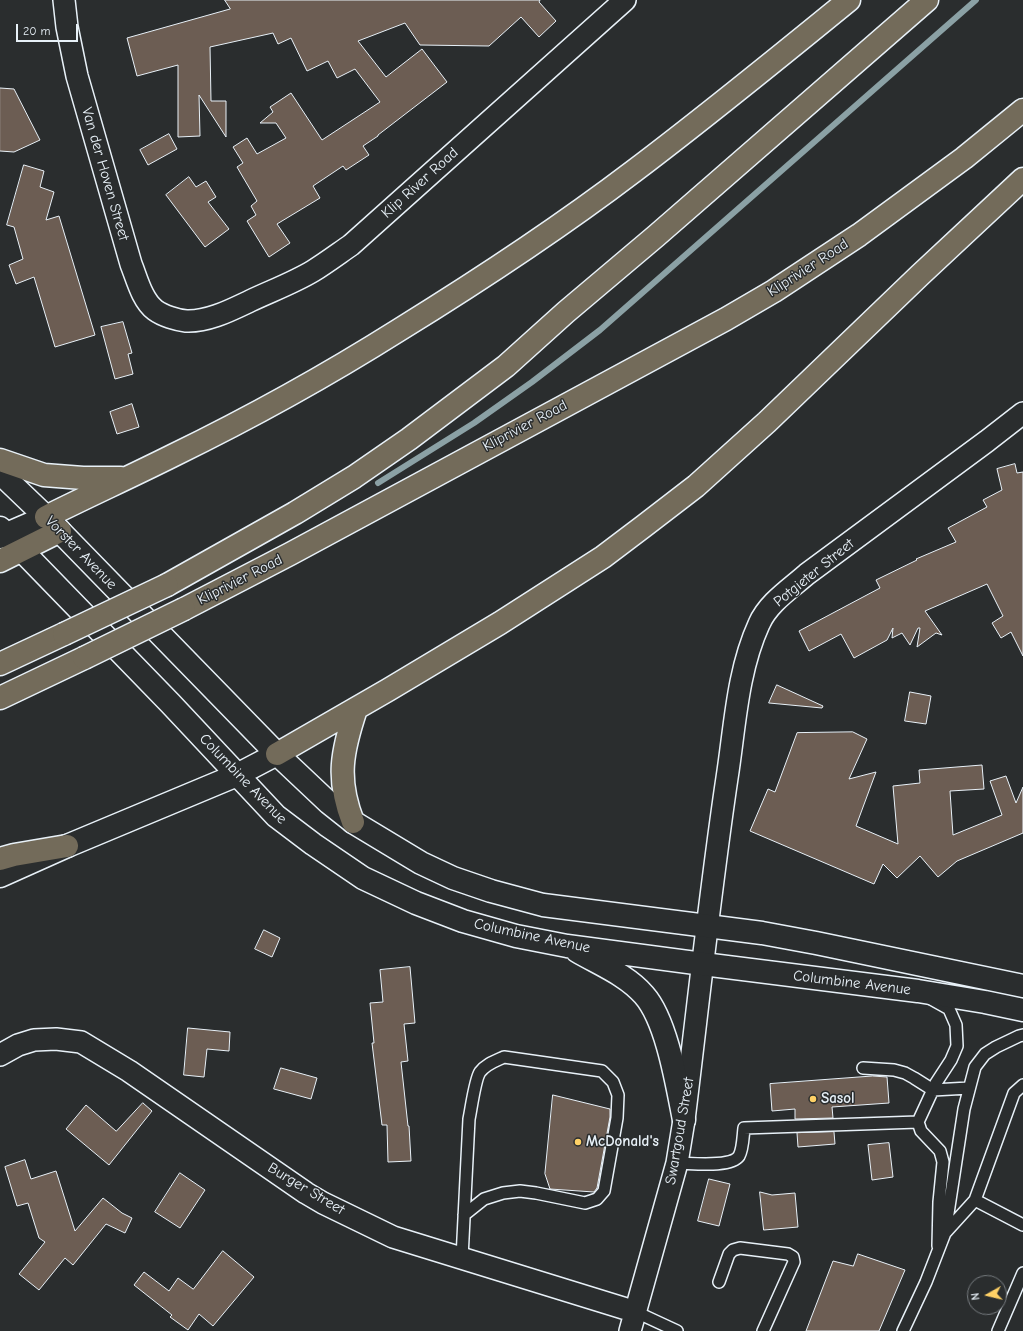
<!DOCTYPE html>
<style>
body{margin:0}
#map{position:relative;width:1023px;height:1331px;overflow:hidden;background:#2a2d2e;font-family:"Comic Neue",sans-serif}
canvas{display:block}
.north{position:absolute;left:967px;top:1275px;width:40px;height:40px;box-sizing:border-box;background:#2a2d2e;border:1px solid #767b7f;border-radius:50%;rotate:262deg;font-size:11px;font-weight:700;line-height:16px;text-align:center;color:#e8f1f8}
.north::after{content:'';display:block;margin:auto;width:14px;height:18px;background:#ffd166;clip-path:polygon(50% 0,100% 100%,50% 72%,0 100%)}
.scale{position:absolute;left:16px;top:24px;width:62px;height:18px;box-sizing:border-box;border:2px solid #e8f1f8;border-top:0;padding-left:5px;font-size:12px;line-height:14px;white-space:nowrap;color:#e8f1f8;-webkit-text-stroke:3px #2a2d2e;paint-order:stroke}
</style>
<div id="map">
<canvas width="1023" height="1331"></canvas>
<div class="north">N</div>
<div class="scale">20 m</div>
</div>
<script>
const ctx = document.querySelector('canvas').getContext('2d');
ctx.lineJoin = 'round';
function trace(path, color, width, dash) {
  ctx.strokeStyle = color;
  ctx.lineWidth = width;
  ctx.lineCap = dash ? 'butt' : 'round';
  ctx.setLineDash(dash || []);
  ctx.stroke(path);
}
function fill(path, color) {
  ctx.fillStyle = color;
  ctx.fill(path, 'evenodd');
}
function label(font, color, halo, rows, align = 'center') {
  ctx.font = font + ' "Comic Neue",sans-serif';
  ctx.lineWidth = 3;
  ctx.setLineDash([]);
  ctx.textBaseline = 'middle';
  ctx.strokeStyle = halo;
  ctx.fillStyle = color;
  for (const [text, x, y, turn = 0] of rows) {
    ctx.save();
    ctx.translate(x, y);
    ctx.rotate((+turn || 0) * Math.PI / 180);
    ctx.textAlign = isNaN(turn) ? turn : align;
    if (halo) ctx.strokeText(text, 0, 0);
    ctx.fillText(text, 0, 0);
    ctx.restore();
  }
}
trace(new Path2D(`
 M 378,483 L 474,423 L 532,382 L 600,330 L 976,0`), '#8ba1a5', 6);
const building = new Path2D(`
 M 225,0 L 540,0 L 539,2 L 556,21 L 539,37 L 521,17 L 489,46 L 420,45 L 405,23 L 358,41 L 386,77 L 422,49 L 447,82 L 378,135 L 378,136 L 363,146 L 369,155 L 346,170 L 343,166 L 313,186 L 320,198 L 277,224 L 290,243 L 269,257 L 247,221 L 256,215 L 251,206 L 257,201 L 237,167 L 243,163 L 233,147 L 247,138 L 257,154 L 286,138 L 276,123 L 260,123 L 273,112 L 270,107 L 291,93 L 322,140 L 380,102 L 355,69 L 337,78 L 328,61 L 307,71 L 291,38 L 278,44 L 273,33 L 210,47 L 211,101 L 226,101 L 226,137 L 199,95 L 200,136 L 178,137 L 178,65 L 137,76 L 127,38 L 230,9 Z
 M 0,88 L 14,89 L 40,140 L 14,152 L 0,151 Z
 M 169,134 L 177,149 L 148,165 L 140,150 Z
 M 24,165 L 44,171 L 40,187 L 54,192 L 46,220 L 59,216 L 95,335 L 55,347 L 34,277 L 16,284 L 9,265 L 23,259 L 14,227 L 7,225 Z
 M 189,177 L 196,187 L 206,181 L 216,197 L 208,202 L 229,229 L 205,247 L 166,195 Z
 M 123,322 L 132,353 L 128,354 L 133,374 L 115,379 L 101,327 Z
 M 132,404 L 139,427 L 117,434 L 110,412 Z
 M 1015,464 L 1017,473 L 1023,472 L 1023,656 L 1011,632 L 1001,638 L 992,623 L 1003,616 L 987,584 L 925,611 L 942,635 L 936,633 L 917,647 L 920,628 L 918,628 L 910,645 L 902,633 L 892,638 L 893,628 L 887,640 L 854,658 L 841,634 L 809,651 L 799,631 L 880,588 L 876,580 L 917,560 L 916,559 L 956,542 L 948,528 L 987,507 L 983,500 L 1002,490 L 997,469 Z
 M 777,685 L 823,706 L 822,708 L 769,703 Z
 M 910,692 L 931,696 L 926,724 L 905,721 Z
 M 853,732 L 867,739 L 849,779 L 876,772 L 856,826 L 898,844 L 893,786 L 920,783 L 919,770 L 982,765 L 984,789 L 950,791 L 953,835 L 1002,815 L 990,781 L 1006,776 L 1016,803 L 1023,787 L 1023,833 L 957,861 L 938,877 L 920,856 L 897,878 L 883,864 L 874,884 L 750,831 L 768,789 L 775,792 L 797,733 Z
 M 264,930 L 280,938 L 272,957 L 255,949 Z
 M 410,967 L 415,1023 L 404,1024 L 408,1061 L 401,1062 L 408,1126 L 409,1126 L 411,1161 L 388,1162 L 387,1125 L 382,1125 L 372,1043 L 374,1043 L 370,1003 L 383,1002 L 380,970 Z
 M 188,1028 L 230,1032 L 229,1051 L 207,1049 L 204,1077 L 184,1075 Z
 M 281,1068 L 317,1078 L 311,1099 L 274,1089 Z
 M 873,1076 L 887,1077 L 889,1103 L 832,1107 L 833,1118 L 795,1119 L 795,1109 L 772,1111 L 770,1084 Z
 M 553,1095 L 610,1109 L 610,1117 L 597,1188 L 594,1192 L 550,1189 L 545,1174 Z
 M 143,1103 L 152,1111 L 109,1165 L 66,1129 L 86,1105 L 116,1131 Z
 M 834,1132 L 835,1144 L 798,1147 L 797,1133 Z
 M 889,1143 L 893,1177 L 872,1180 L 868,1145 Z
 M 25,1160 L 31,1179 L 56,1171 L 75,1231 L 103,1198 L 122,1213 L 132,1218 L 125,1233 L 106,1224 L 73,1265 L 65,1258 L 39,1290 L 19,1274 L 45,1242 L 39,1238 L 28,1203 L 17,1206 L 5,1167 Z
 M 180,1173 L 205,1190 L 180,1228 L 155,1212 Z
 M 709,1179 L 730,1184 L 719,1226 L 698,1221 Z
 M 760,1192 L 772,1195 L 795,1193 L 798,1227 L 764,1230 Z
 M 223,1251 L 254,1277 L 213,1326 L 199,1314 L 188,1330 L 170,1317 L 172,1315 L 134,1285 L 144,1272 L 169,1291 L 178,1278 L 193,1289 Z
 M 858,1254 L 905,1270 L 879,1331 L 806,1331 L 833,1261 L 853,1266 Z`);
fill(building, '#6c5d53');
trace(building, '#e8f1f8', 1);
const lane = new Path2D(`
 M 931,999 L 949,1009 L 956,1025 L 957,1046 L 951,1060 L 936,1083 L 918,1122 L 921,1131 L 940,1151 L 943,1162 L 939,1202 L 938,1246
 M 863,1068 L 894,1070 L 905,1073 L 914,1078 L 933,1090 L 969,1088
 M 677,1163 C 691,1163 731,1168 739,1156 C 743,1149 743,1136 744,1128 L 918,1122
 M 975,1200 L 1014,1093 L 1023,1085
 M 945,1233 L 975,1200 L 1023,1225
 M 462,1258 L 469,1119 C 471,1110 475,1079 480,1072 C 486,1064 495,1061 504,1057 L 602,1071 L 613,1082 L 618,1095 L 617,1118 L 604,1191 L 597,1199 L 585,1203 L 536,1193 L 520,1191 L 503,1193 L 484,1199 L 464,1215
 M 719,1282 L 729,1254 L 733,1250 L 740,1248 L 788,1254 L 793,1257 L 794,1262 L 763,1331
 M 636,1312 L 677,1331
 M 903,1331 L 926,1282 L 945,1233 L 964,1109 L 975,1067 L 985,1054 L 996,1047 L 1019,1036 L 1023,1035
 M 998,1331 L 1023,1273`);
const street = new Path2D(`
 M 64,0 L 67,27 L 77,76 L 131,264 C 137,279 142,300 155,310 C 163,316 177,320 186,321 C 208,322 231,310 250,301 C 271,291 293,283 313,271 C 326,263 338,254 351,245 L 625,0
 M 0,1055 L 18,1045 L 34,1040 L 56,1039 L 81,1042 L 129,1071 L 306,1193 L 323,1203 L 393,1237 L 636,1312
 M 630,1331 L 677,1163 L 684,1120 C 698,1006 710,892 727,778 C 735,727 737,672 759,624 C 768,603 790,589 807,574 L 987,441 L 1023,413`);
const secondary = new Path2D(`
 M 0,473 L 46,517 L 277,754 L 329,803 L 353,822 L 421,863 L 453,878 L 491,891 L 543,905 L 762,933 L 816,943 L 1023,986
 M 0,528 L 170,703 L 276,816 L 313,844 L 363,878 L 416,903 L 463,921 L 516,936 L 567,946 L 703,964 L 918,991 L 985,1002 L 1023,1010
 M 0,537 L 46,517
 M 0,876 L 67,846 L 237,775 L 277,754
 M 577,951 C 599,964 627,975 644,995 C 667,1021 677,1085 684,1120`);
const primary = new Path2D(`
 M 0,460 L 44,475 L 83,478 L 121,478
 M 46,517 C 88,496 130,477 172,456 C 250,418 326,376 399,330 C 480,280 559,228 634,171 C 707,116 778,58 849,0
 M 0,561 L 60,531
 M 167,585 L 295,513 L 354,477 L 409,439 L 506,366 L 566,312 L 656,236 L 927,0
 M 184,609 L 290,554 L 726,319 L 774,291 L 859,235 L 964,158 L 1023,110
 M 0,664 L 64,634
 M 0,698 L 84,658
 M 277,754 L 388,690 L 500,623 L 603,557 L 644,526 L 696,486 L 767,422 L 920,275 L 1023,179
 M 353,822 C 336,779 342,751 356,709
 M 0,859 L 14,855 L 67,846`);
trace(lane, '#e8f1f8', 14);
trace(street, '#e8f1f8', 24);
trace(secondary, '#e8f1f8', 25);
trace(primary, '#e8f1f8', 25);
trace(lane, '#2a2d2e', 11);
trace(street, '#2a2d2e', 21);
trace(secondary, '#2a2d2e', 22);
trace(primary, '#736b5a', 22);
const primaryBridge = new Path2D(`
 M 64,634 L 167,585
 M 84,658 L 184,609`);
trace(primaryBridge, '#e8f1f8', 25, []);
trace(primaryBridge, '#736b5a', 22);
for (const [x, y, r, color] of [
 [813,1099,4,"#ffd166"],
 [578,1142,4,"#ffd166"]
]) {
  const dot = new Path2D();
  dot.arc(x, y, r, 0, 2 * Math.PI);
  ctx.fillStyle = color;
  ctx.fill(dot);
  trace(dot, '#2a2d2e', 1.5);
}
label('15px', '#e8f1f8', '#2a2d2e', [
 ["Van der Hoven Street",105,174,74],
 ["Klip River Road",420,183,-42],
 ["Kliprivier Road",808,268,-33],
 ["Kliprivier Road",525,426,-28],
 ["Vorster Avenue",81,553,46],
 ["Potgieter Street",814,573,-39],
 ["Kliprivier Road",240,580,-27],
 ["Columbine Avenue",243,779,46],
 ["Columbine Avenue",532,936,12],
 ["Columbine Avenue",852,983,7],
 ["Swartgoud Street",680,1131,-80],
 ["Burger Street",306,1189,31]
]);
label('bold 15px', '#e8f1f8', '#2a2d2e', [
 ["Sasol",821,1099],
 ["McDonald's",586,1142]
], 'left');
</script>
